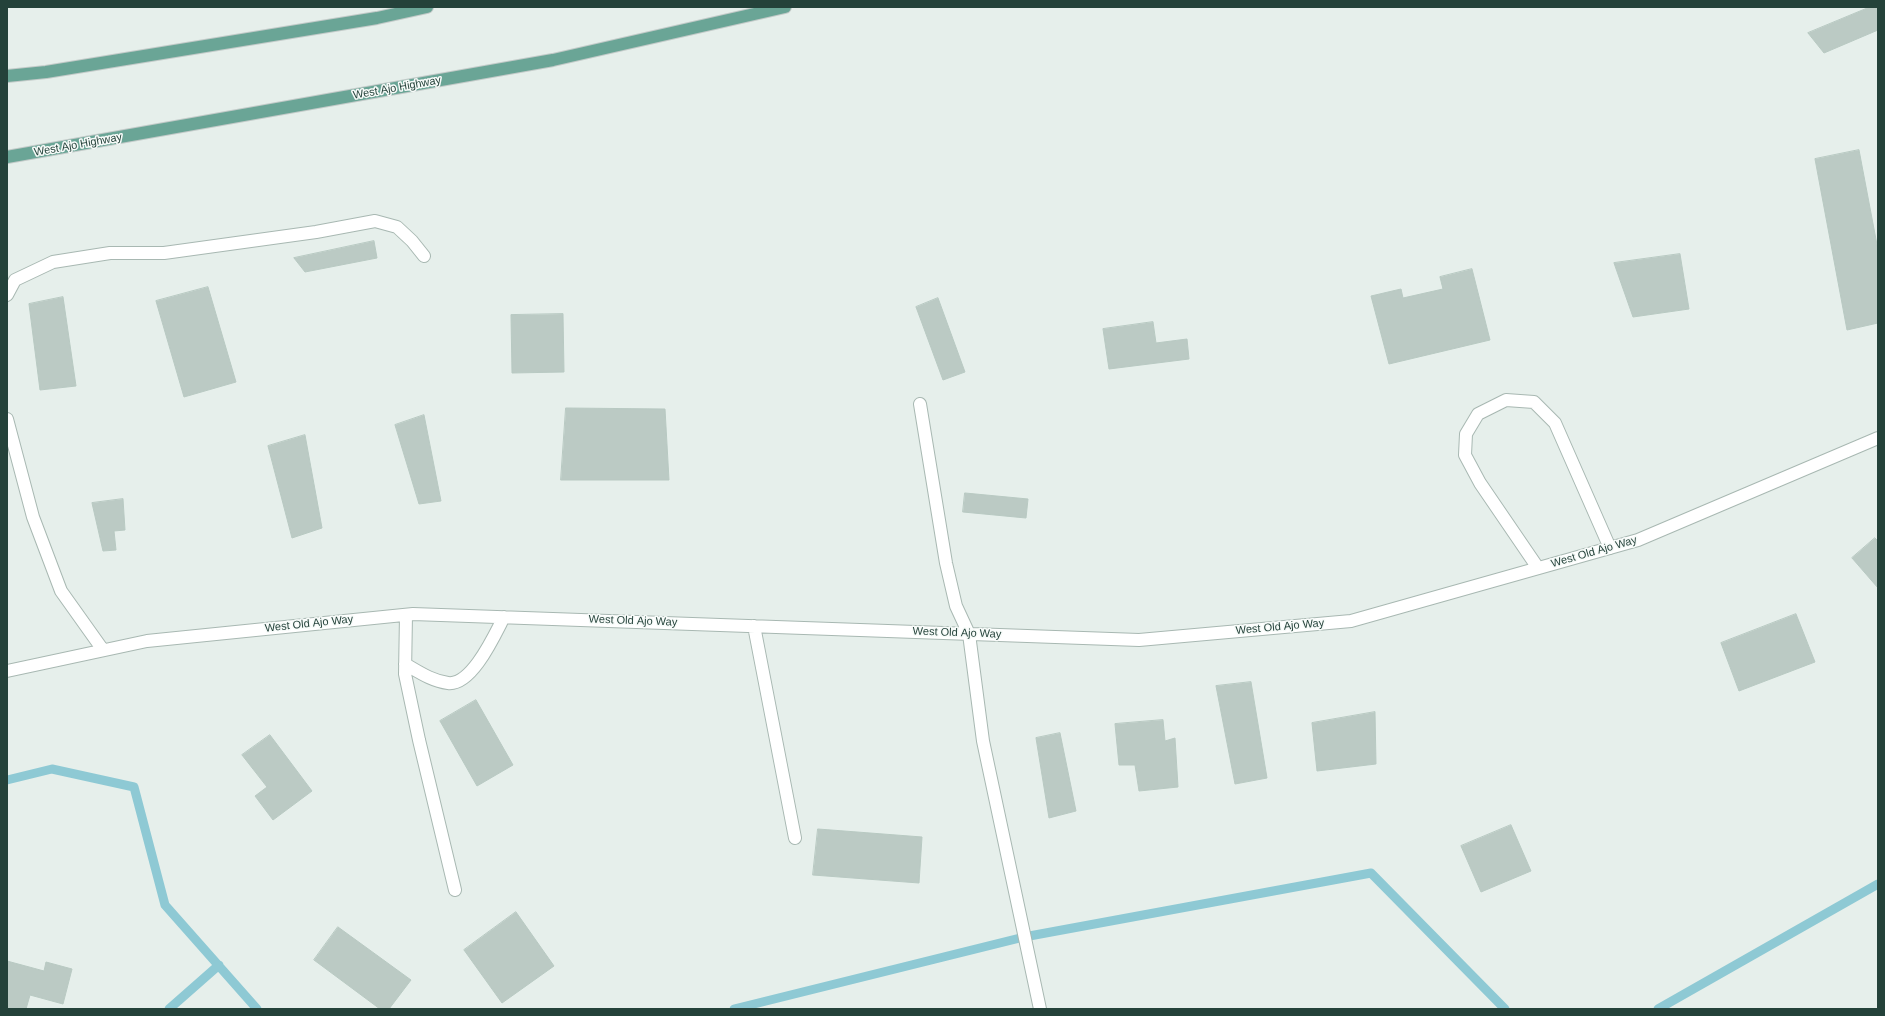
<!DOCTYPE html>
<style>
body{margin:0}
#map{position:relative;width:1885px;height:1016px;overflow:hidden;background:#e6efeb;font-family:Helvetica,sans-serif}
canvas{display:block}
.frame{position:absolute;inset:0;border:8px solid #24423a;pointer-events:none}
</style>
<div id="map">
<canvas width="1885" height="1016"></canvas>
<div class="frame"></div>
</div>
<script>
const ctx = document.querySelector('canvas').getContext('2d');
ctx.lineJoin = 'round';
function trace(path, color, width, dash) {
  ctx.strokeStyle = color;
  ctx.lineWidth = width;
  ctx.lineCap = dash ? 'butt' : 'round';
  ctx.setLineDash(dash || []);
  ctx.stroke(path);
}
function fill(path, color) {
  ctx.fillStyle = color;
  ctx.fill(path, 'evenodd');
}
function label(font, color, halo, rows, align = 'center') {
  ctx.font = font + ' Helvetica,sans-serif';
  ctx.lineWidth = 3;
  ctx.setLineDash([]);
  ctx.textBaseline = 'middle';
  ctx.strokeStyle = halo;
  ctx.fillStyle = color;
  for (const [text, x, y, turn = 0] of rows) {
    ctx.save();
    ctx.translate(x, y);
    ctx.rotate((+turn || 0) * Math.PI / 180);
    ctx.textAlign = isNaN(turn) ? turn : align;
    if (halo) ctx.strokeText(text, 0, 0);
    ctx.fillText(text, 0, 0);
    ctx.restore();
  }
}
trace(new Path2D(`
 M 7,780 L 52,769 L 134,787 L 165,905 L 257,1009
 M 169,1009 L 219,965
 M 734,1009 L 1024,937 L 1371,873 L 1505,1009
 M 1658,1009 L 1878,884`), '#8ec9d4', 9);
const building = new Path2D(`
 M 1870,7 L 1878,7 L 1878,30 L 1824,53 L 1808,33 Z
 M 1859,150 L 1878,250 L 1878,323 L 1847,330 L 1815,159 Z
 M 374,241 L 377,258 L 305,272 L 294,258 Z
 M 1680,254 L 1689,309 L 1633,317 L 1614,263 Z
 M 1472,269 L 1490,340 L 1389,364 L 1371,296 L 1401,289 L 1403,298 L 1443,289 L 1440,277 Z
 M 208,287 L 236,382 L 184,397 L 156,301 Z
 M 63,297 L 76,386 L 40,390 L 29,304 Z
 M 938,298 L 965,372 L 943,380 L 916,307 Z
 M 563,314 L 564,372 L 512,373 L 511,315 Z
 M 1153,322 L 1156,343 L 1187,339 L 1189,359 L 1109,369 L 1103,329 Z
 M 566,408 L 665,409 L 669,480 L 561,480 Z
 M 424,415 L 441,501 L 419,504 L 395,425 Z
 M 305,435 L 322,528 L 292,538 L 268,446 Z
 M 965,493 L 1028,499 L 1026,518 L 963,512 Z
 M 123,499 L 125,530 L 114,531 L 116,550 L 103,551 L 92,503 Z
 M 1875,538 L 1878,541 L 1878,588 L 1852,558 Z
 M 1796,614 L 1815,662 L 1739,691 L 1721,643 Z
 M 1251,682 L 1267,778 L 1235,784 L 1216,686 Z
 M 476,700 L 513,765 L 477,786 L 440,721 Z
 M 1375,712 L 1376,764 L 1317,771 L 1312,723 Z
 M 1163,720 L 1165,741 L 1175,738 L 1178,787 L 1139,791 L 1135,765 L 1119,765 L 1115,724 Z
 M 1060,733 L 1076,811 L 1049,818 L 1036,738 Z
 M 270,735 L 312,791 L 273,820 L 255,796 L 267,787 L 242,755 Z
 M 1511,825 L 1531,871 L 1481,892 L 1461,846 Z
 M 818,829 L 922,837 L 919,883 L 813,875 Z
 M 516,912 L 554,966 L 502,1003 L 464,950 Z
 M 338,927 L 411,980 L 389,1009 L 380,1009 L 314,960 Z
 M 7,961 L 44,971 L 46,962 L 72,969 L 63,1004 L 30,995 L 26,1009 L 7,1009 Z`);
fill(building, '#bbcac4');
trace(building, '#b8c9c2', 1);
const minor = new Path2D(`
 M 7,295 L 15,280 L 53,262 L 110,253 L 164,253 L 316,232 L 375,221 L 397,227 L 412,241 L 424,256
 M 920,404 L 946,563 L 956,606 L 969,634 L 983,741 L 1040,1009
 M 7,419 L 33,517 L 61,591 L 103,650
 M 1538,568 L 1480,483 L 1465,455 L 1466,434 L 1478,414 L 1506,400 L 1534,402 L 1555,423 L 1610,548
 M 406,615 L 405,674 L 419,740 L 455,890
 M 754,626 L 795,838
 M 405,664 C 419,672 432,681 448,683 C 472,686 495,634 504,617
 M 7,671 L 147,641 L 413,614 L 1139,640 L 1351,621 L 1638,540 L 1878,438`);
const major = new Path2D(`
 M 7,76 L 46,72 L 377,18 L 427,7
 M 7,157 L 553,60 L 785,7`);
trace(minor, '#a8b8b2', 14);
trace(major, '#c2cac8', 14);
trace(minor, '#fff', 12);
trace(major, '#6aa596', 12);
label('11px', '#24423a', '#f7fbf9', [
 ["West Ajo Highway",397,88,-10],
 ["West Ajo Highway",78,145,-10],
 ["West Old Ajo Way",1594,552,-16],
 ["West Old Ajo Way",633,621,2],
 ["West Old Ajo Way",309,624,-6],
 ["West Old Ajo Way",1280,627,-5],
 ["West Old Ajo Way",957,633,2]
]);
</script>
